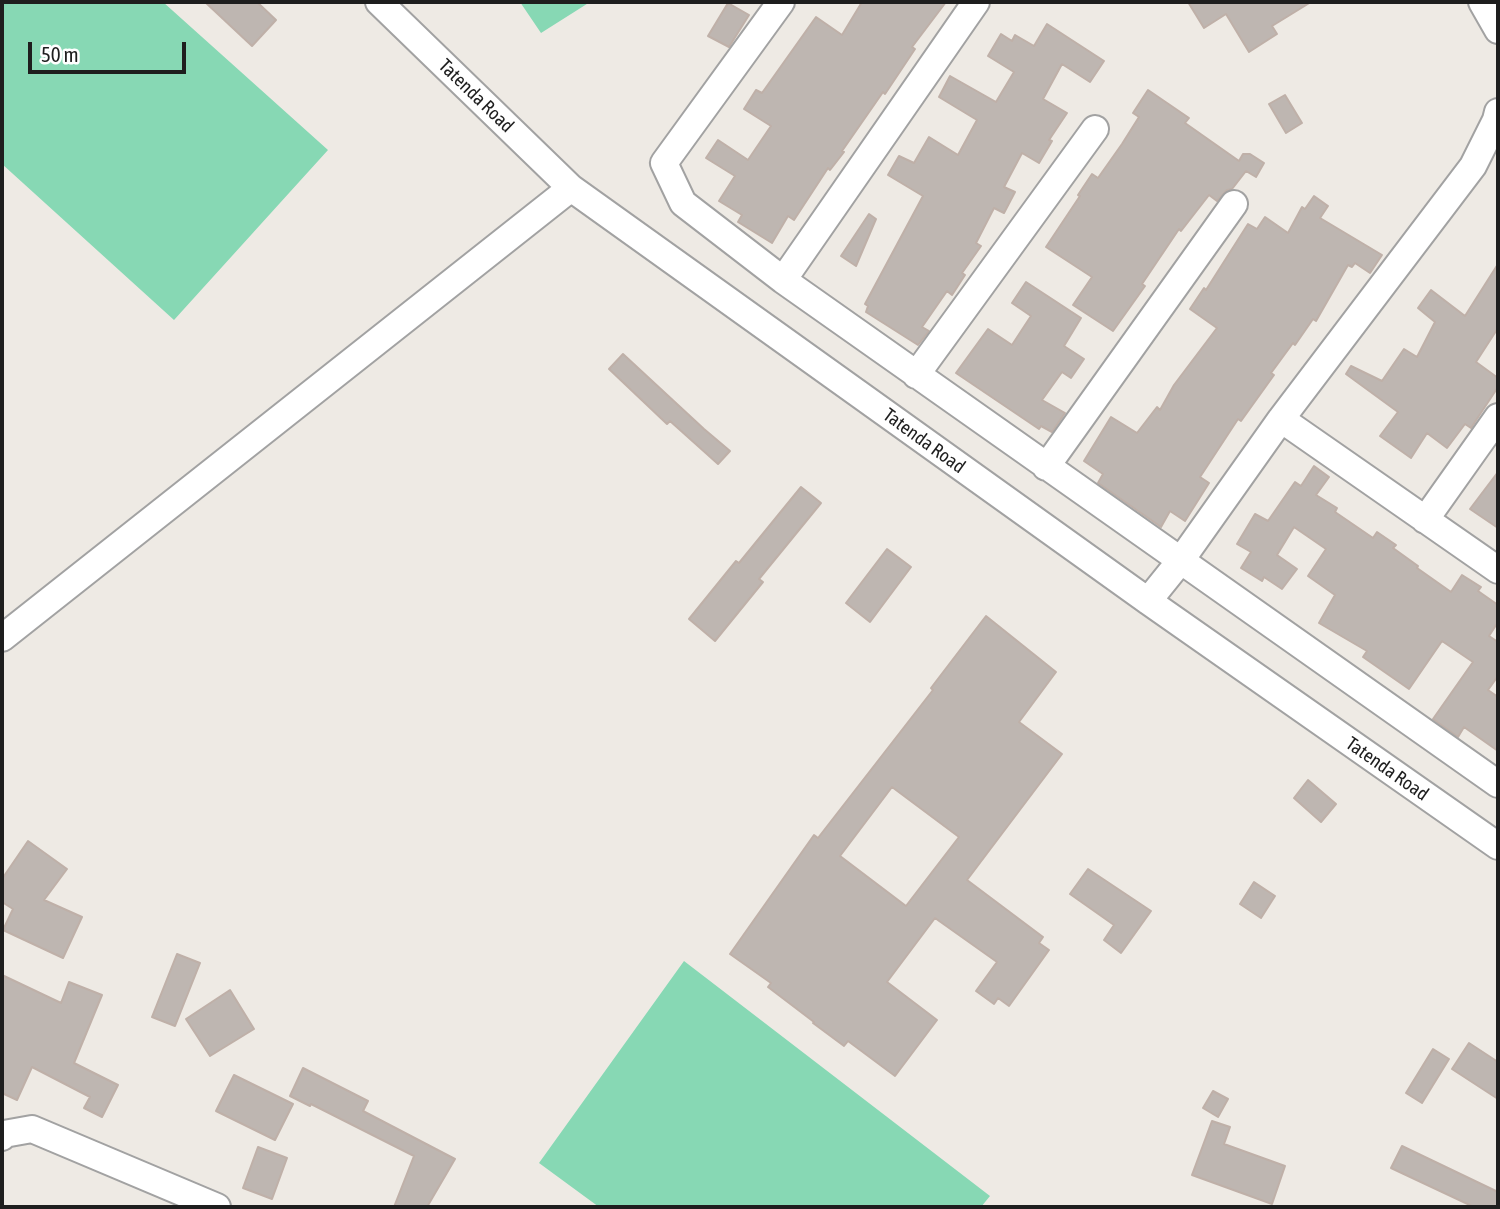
<!DOCTYPE html>
<style>
body{margin:0}
#map{position:relative;width:1500px;height:1209px;overflow:hidden;background:#eeeae4;font-family:"Asap Condensed",sans-serif}
canvas{display:block}
.frame{position:absolute;inset:0;border:4px solid #1e1e1e;pointer-events:none}
.scale{position:absolute;left:28px;top:42px;width:158px;height:32px;box-sizing:border-box;border:4px solid #1e1e1e;border-top:0;padding-left:9px;font-size:21px;line-height:24px;white-space:nowrap;color:#1e1e1e;-webkit-text-stroke:5px #fff;paint-order:stroke}
</style>
<div id="map">
<canvas width="1500" height="1209"></canvas>
<div class="frame"></div>
<div class="scale">50 m</div>
</div>
<script>
const ctx = document.querySelector('canvas').getContext('2d');
ctx.lineJoin = 'round';
function fill(path, color) {
  ctx.fillStyle = color;
  ctx.fill(path, 'evenodd');
}
function trace(path, color, width, dash) {
  ctx.strokeStyle = color;
  ctx.lineWidth = width;
  ctx.lineCap = dash ? 'butt' : 'round';
  ctx.setLineDash(dash || []);
  ctx.stroke(path);
}
function label(font, color, halo, rows, align = 'center') {
  ctx.font = font + ' "Asap Condensed",sans-serif';
  ctx.lineWidth = 5;
  ctx.setLineDash([]);
  ctx.textBaseline = 'middle';
  ctx.strokeStyle = halo;
  ctx.fillStyle = color;
  for (const [text, x, y, turn = 0] of rows) {
    ctx.save();
    ctx.translate(x, y);
    ctx.rotate((+turn || 0) * Math.PI / 180);
    ctx.textAlign = isNaN(turn) ? turn : align;
    if (halo) ctx.strokeText(text, 0, 0);
    ctx.fillText(text, 0, 0);
    ctx.restore();
  }
}
fill(new Path2D(`
 M 2,2 L 163,2 L 328,150 L 174,320 L 2,164 Z
 M 520,2 L 590,2 L 541,33 Z
 M 684,961 L 990,1196 L 981,1207 L 599,1207 L 539,1163 Z`), '#87d8b4');
const building = new Path2D(`
 M 205,2 L 257,2 L 276,20 L 252,46 Z
 M 862,2 L 946,2 L 912,47 L 915,49 L 885,94 L 883,92 L 842,151 L 844,152 L 830,170 L 828,168 L 794,220 L 788,216 L 772,243 L 738,222 L 742,215 L 719,201 L 735,176 L 706,158 L 718,140 L 748,160 L 771,126 L 744,109 L 756,90 L 762,93 L 816,17 L 842,35 Z
 M 1188,2 L 1311,2 L 1272,26 L 1277,34 L 1249,52 L 1226,14 L 1204,28 Z
 M 728,3 L 749,15 L 729,47 L 708,36 Z
 M 1047,24 L 1104,61 L 1090,82 L 1062,64 L 1043,99 L 1067,113 L 1049,140 L 1052,141 L 1039,163 L 1022,153 L 1004,187 L 1015,192 L 1004,213 L 994,208 L 976,243 L 981,246 L 962,273 L 965,275 L 952,295 L 947,291 L 922,327 L 929,331 L 918,345 L 866,312 L 868,306 L 865,304 L 923,196 L 888,175 L 899,156 L 914,163 L 929,137 L 958,155 L 977,120 L 939,97 L 950,76 L 996,102 L 1014,72 L 988,56 L 1001,34 L 1012,41 L 1015,35 L 1034,46 Z
 M 1148,90 L 1189,118 L 1185,123 L 1239,161 L 1243,154 L 1250,154 L 1264,163 L 1256,177 L 1246,171 L 1232,189 L 1227,190 L 1217,201 L 1209,195 L 1181,231 L 1179,229 L 1142,284 L 1145,286 L 1113,331 L 1073,305 L 1092,277 L 1046,247 L 1080,196 L 1078,195 L 1092,174 L 1098,178 L 1122,144 L 1139,117 L 1133,113 Z
 M 1285,95 L 1302,123 L 1286,133 L 1269,104 Z
 M 1314,196 L 1328,206 L 1320,218 L 1382,255 L 1370,273 L 1355,263 L 1352,267 L 1348,265 L 1316,321 L 1313,319 L 1295,345 L 1293,343 L 1271,373 L 1274,375 L 1241,421 L 1238,419 L 1200,477 L 1209,483 L 1185,521 L 1170,511 L 1161,527 L 1098,483 L 1103,474 L 1084,461 L 1111,417 L 1137,433 L 1157,407 L 1160,410 L 1174,385 L 1217,328 L 1190,309 L 1204,288 L 1206,290 L 1248,224 L 1257,229 L 1265,217 L 1288,233 L 1302,207 L 1305,209 Z
 M 869,214 L 876,219 L 856,266 L 841,256 Z
 M 1498,264 L 1498,328 L 1476,362 L 1498,378 L 1498,387 L 1471,428 L 1465,424 L 1447,448 L 1427,433 L 1411,458 L 1380,436 L 1398,412 L 1346,374 L 1351,366 L 1382,381 L 1404,349 L 1417,357 L 1435,322 L 1418,308 L 1431,290 L 1465,316 Z
 M 1026,282 L 1081,318 L 1064,346 L 1084,359 L 1071,378 L 1062,372 L 1042,400 L 1065,413 L 1052,432 L 1041,426 L 1039,429 L 956,373 L 988,329 L 1012,345 L 1031,316 L 1012,303 Z
 M 623,354 L 704,429 L 730,451 L 718,464 L 670,421 L 667,424 L 609,369 Z
 M 1314,466 L 1329,477 L 1316,495 L 1337,508 L 1335,512 L 1373,538 L 1377,532 L 1396,545 L 1393,548 L 1418,566 L 1417,568 L 1451,592 L 1462,575 L 1481,587 L 1478,591 L 1498,605 L 1498,622 L 1489,636 L 1498,642 L 1498,676 L 1488,690 L 1498,697 L 1498,751 L 1464,727 L 1458,737 L 1433,719 L 1473,662 L 1442,641 L 1409,689 L 1363,657 L 1367,651 L 1319,623 L 1335,595 L 1308,576 L 1326,549 L 1294,527 L 1277,555 L 1297,569 L 1282,589 L 1264,577 L 1262,581 L 1241,568 L 1251,552 L 1237,544 L 1255,514 L 1268,521 L 1295,482 L 1301,486 Z
 M 1498,472 L 1498,528 L 1470,509 Z
 M 801,487 L 821,503 L 759,579 L 763,582 L 715,641 L 689,619 L 736,561 L 739,563 Z
 M 887,549 L 911,567 L 870,622 L 846,603 Z
 M 986,616 L 1056,672 L 1019,722 L 1062,754 L 967,880 L 1043,937 L 1039,943 L 1049,950 L 1009,1006 L 998,998 L 994,1004 L 976,991 L 997,962 L 935,918 L 887,982 L 937,1020 L 895,1076 L 848,1041 L 844,1046 L 813,1023 L 814,1022 L 768,987 L 771,983 L 730,954 L 814,835 L 818,838 L 933,690 L 931,688 ZM 892,787 L 959,837 L 906,906 L 840,856 Z
 M 1308,780 L 1336,804 L 1321,822 L 1294,798 Z
 M 28,841 L 67,869 L 44,900 L 82,917 L 63,958 L 3,930 L 13,909 L 2,902 L 2,879 Z
 M 1088,869 L 1151,911 L 1121,953 L 1104,940 L 1114,925 L 1070,894 Z
 M 1254,882 L 1275,896 L 1261,918 L 1240,904 Z
 M 177,954 L 200,963 L 175,1026 L 152,1017 Z
 M 2,975 L 61,1003 L 69,982 L 102,995 L 74,1063 L 118,1085 L 102,1117 L 84,1108 L 90,1097 L 32,1067 L 17,1100 L 2,1093 Z
 M 230,990 L 254,1029 L 210,1056 L 186,1019 Z
 M 1469,1043 L 1498,1062 L 1498,1099 L 1452,1069 Z
 M 1433,1049 L 1449,1059 L 1422,1103 L 1406,1093 Z
 M 303,1068 L 368,1101 L 363,1111 L 455,1159 L 427,1207 L 394,1207 L 414,1156 L 311,1104 L 310,1106 L 290,1096 Z
 M 234,1075 L 293,1104 L 275,1140 L 216,1111 Z
 M 1213,1091 L 1228,1099 L 1218,1117 L 1203,1108 Z
 M 1212,1121 L 1230,1127 L 1224,1144 L 1285,1166 L 1272,1204 L 1192,1175 Z
 M 1402,1146 L 1498,1192 L 1498,1207 L 1474,1207 L 1391,1168 Z
 M 258,1147 L 287,1158 L 272,1199 L 243,1188 Z`);
fill(building, '#beb6b1');
trace(building, '#bfb0a8', 2);
const minor = new Path2D(`
 M 379,2 L 571,188 L 1148,601 L 1498,846
 M 781,2 L 664,163 L 683,203 L 783,280 L 1498,784
 M 1482,2 L 1498,30
 M 783,280 L 976,2
 M 916,375 L 1095,129
 M 1281,419 L 1498,570
 M 1046,467 L 1234,204
 M 1425,520 L 1498,417
 M 1148,601 L 1181,560 L 1281,419 L 1473,166 L 1496,120 L 1498,112
 M 2,638 L 571,188
 M 2,1137 L 4,1134 L 32,1129 L 217,1207`);
trace(minor, '#a2a2a2', 30);
trace(minor, '#fff', 26);
label('19px', '#1e1e1e', '#fff', [
 ["Tatenda Road",476,96,44],
 ["Tatenda Road",924,441,36],
 ["Tatenda Road",1387,769,35]
]);
</script>
